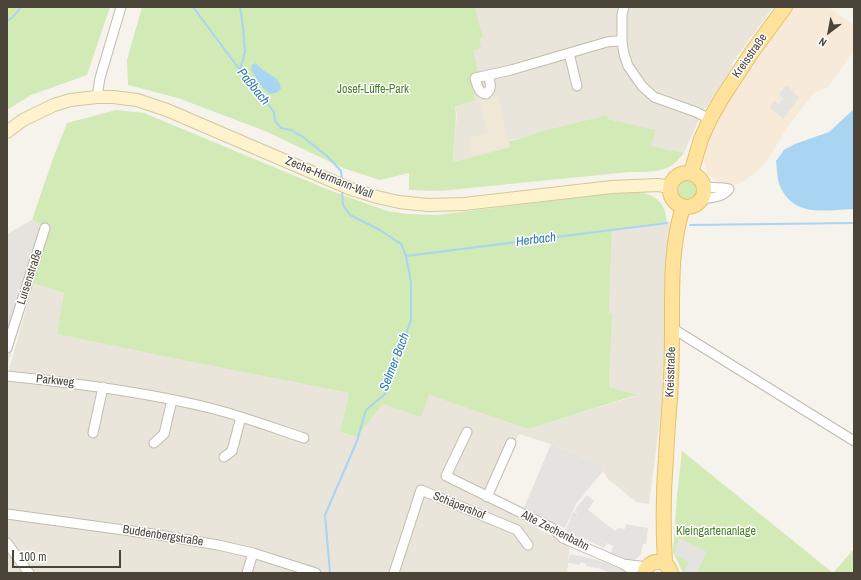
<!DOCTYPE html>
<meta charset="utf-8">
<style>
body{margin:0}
#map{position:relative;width:861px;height:580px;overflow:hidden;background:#f6f3ec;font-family:"Archivo Narrow",sans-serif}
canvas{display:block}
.frame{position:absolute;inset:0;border:8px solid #4b4439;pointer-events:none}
.north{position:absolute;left:809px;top:12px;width:40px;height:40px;-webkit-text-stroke:3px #fff;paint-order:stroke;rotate:212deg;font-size:11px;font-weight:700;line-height:16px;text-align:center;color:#4b4439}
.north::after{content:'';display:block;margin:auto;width:14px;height:18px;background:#4b4439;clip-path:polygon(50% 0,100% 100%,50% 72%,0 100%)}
.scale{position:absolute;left:12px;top:550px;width:109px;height:18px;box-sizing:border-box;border:2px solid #4b4439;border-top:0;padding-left:5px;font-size:12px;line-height:14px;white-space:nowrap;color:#4b4439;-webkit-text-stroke:3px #fff;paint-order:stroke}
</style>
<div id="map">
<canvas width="861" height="580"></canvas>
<div class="frame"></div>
<div class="north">N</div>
<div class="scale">100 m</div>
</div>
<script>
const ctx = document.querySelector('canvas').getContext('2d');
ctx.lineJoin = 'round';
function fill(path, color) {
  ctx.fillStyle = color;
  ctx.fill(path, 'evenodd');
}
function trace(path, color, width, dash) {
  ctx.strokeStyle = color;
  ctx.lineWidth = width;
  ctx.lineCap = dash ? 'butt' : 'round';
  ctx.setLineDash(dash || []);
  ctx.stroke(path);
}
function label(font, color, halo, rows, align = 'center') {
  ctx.font = font + ' "Archivo Narrow",sans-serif';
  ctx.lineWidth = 3;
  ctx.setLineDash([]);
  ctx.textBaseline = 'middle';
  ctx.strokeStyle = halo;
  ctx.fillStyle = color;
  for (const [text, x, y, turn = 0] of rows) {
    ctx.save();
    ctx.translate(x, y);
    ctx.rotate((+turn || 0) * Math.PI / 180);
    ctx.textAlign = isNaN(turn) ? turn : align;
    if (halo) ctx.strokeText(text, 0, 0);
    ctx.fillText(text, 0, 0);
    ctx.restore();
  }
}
fill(new Path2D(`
 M 475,7 L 773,7 L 731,65 L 733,66 L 706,108 L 704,108 L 684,153 L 650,146 L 656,130 L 608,119 L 607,115 L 538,132 L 523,138 L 509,140 L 511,147 L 453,162 L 452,152 L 454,143 L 457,115 L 455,106 L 474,101 L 475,99 L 469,75 L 473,51 L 479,39 L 483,38 Z
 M 675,221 L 671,334 L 649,504 L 636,502 L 607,478 L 603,471 L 601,465 L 551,444 L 519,434 L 488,501 L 570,546 L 567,573 L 7,573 L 7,377 L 33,283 L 64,293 L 58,334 L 177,359 L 349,393 L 340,432 L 357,437 L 383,404 L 429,395 L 528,429 L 635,396 L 609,387 L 612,317 L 612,313 L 609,314 L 612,229 Z`), '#eae5da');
fill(new Path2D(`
 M 791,7 L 828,7 L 854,25 L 854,50 L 828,87 L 814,93 L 788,126 L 765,164 L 746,180 L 729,189 L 708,175 L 704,162 L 706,147 L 710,133 L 739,79 Z`), '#f7ead8');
fill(new Path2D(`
 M 32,220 L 50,229 L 7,366 L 7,234 Z`), '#e6e2dd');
fill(new Path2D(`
 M 498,96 L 510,147 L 472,156 L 468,138 L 487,132 L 479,100 Z`), '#efe8d6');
fill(new Path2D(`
 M 7,7 L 110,7 L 87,75 L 31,95 L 7,110 Z
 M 142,7 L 475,7 L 483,38 L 479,39 L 481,48 L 473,51 L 478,72 L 469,75 L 475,99 L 474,101 L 455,106 C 458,125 452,143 453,162 L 511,147 L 509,141 L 523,138 L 538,132 L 607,115 L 608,119 L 656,130 L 651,146 L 684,153 C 681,156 678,160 675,163 C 663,173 644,172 629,172 L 440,191 L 409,190 L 409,173 L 380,180 L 343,168 L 265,131 L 178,98 L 128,85 L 127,60 Z
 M 116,110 L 144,113 L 329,190 L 387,211 L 407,214 L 437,215 L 622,192 C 646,191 665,195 667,222 L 612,229 L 609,313 L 612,313 L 612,317 L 609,387 L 636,395 L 528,429 L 429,395 L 421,417 L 383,404 L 357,437 L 340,432 L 349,393 L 177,359 L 57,334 L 64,293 L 33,283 L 50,229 L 32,220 L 54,156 L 67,123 Z
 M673 190a13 13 0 1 1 26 0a13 13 0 1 1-26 0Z
 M 682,451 L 833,573 L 854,549 L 854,573 L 683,573 L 673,552 L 677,496 Z`), '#d2eab5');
fill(new Path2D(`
 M 786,85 L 790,88 L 795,94 L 799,97 L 783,119 L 770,108 L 774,101 L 779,104 L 782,100 L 783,97 L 779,94 Z
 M 551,444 L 601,465 L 603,471 L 576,504 L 565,528 L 524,508 Z
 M 587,495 L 594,501 L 588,510 L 615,531 L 618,528 L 625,529 L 626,524 L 648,528 L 646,544 L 643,544 L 641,554 L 635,560 L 621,558 L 611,553 L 613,546 L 607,543 L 604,548 L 585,539 L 583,542 L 564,534 L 573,512 L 578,514 L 575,511 L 576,508 Z
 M 679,538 L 707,552 L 697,573 L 684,573 L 688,562 L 674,554 Z
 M 570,554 L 597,560 L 624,570 L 623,573 L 611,573 L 598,568 L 586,566 L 586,564 L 580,562 L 580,565 L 568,563 Z`), '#e5e3e0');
fill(new Path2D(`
 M 256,63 C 258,66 261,68 263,70 C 272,77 279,76 281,89 L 276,93 L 270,94 L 262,87 L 251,70 L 252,65 Z
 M 854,109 L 854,209 C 825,210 794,218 780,186 C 777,179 777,168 776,161 L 784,150 L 795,144 L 829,132 Z`), '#a9d4f2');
trace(new Path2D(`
 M 193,7 L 240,70 L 253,91 L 267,103 L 274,112 L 275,121 L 281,128 L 291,130 L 303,137 L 327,156 L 341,171 L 342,180
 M 7,21 L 13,17 L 21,7
 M 240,70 L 245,52 L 243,26 L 240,7
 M 690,225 L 854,223
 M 406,256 L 667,223
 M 330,573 L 325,515 L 357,441 L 366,410 L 385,394 L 411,320 L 411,282 L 406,256 L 401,244 L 380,230 L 350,215 L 343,205 L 342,191`), '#a9d4f2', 2);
const street = new Path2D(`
 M 624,7 L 622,14 L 622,42 L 624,54 L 628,66 L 642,86 L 654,97 L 696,112 L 710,119
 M 569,53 L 577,86
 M 488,75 C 490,82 493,89 486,94 C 478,93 477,84 475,78 L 511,70 L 607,42 L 616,41 L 622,42
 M 97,97 L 100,78 L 121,7
 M 704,187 C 712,188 721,187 729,189
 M 702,199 C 714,197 721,198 729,189
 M 672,328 L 854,441
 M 7,348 L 45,228
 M 7,376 C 76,383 147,392 214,409 C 244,417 274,428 304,438
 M 467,432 L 446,476 L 552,528 L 563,538 L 623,564
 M 93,433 L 103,387
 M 154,443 L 164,434 L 172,400
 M 224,457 L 232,451 L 241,417
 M 487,497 L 511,443
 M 7,514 L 153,534 L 218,545 L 253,553 L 316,573
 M 7,543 L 29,573
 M 247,573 L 253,553
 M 394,573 L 421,490 L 517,530 L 528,545
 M 637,573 L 623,564 L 647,567`);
const secondary = new Path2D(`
 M 7,132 L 23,120 L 54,105 L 70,100 L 97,97 L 113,97 L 137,100 L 167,110 L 351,189 L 377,197 L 399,202 L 428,205 L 464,204 L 612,187 L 658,185 L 670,187`);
const primary = new Path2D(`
 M670 190a17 17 0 1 1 34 0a17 17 0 1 1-34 0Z
 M 691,173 L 701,139 L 710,119 L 722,98 L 752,52 L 785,7
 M 665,563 C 663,528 663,493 666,457 C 667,431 670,405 671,379 C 672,360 672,342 672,324 C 672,284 671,245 683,207
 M 644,573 C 649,558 667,558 671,573`);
trace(street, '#c2bbae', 11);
trace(secondary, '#d6c79b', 14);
trace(primary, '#e6c16a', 16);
trace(street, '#fff', 9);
trace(secondary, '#fff3cd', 12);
trace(primary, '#ffe39c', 14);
label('12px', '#4b4439', '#fff', [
 ["Kreisstraße",750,56,-55],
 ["Zeche-Hermann-Wall",329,178,22],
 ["Luisenstraße",30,277,-72],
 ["Kreisstraße",671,372,-88],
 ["Parkweg",55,381,6],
 ["Schäpershof",459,506,22],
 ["Alte Zechenbahn",555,531,27],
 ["Buddenbergstraße",163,536,9]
]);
label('12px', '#4a7f2a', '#fff', [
 ["Josef-Lüffe-Park",373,90],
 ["Kleingartenanlage",716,532]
]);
label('italic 13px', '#2e7ab2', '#fff', [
 ["Paßbach",253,87,51],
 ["Herbach",536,240,-7],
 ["Selmer Bach",395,362,-69]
]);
</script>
